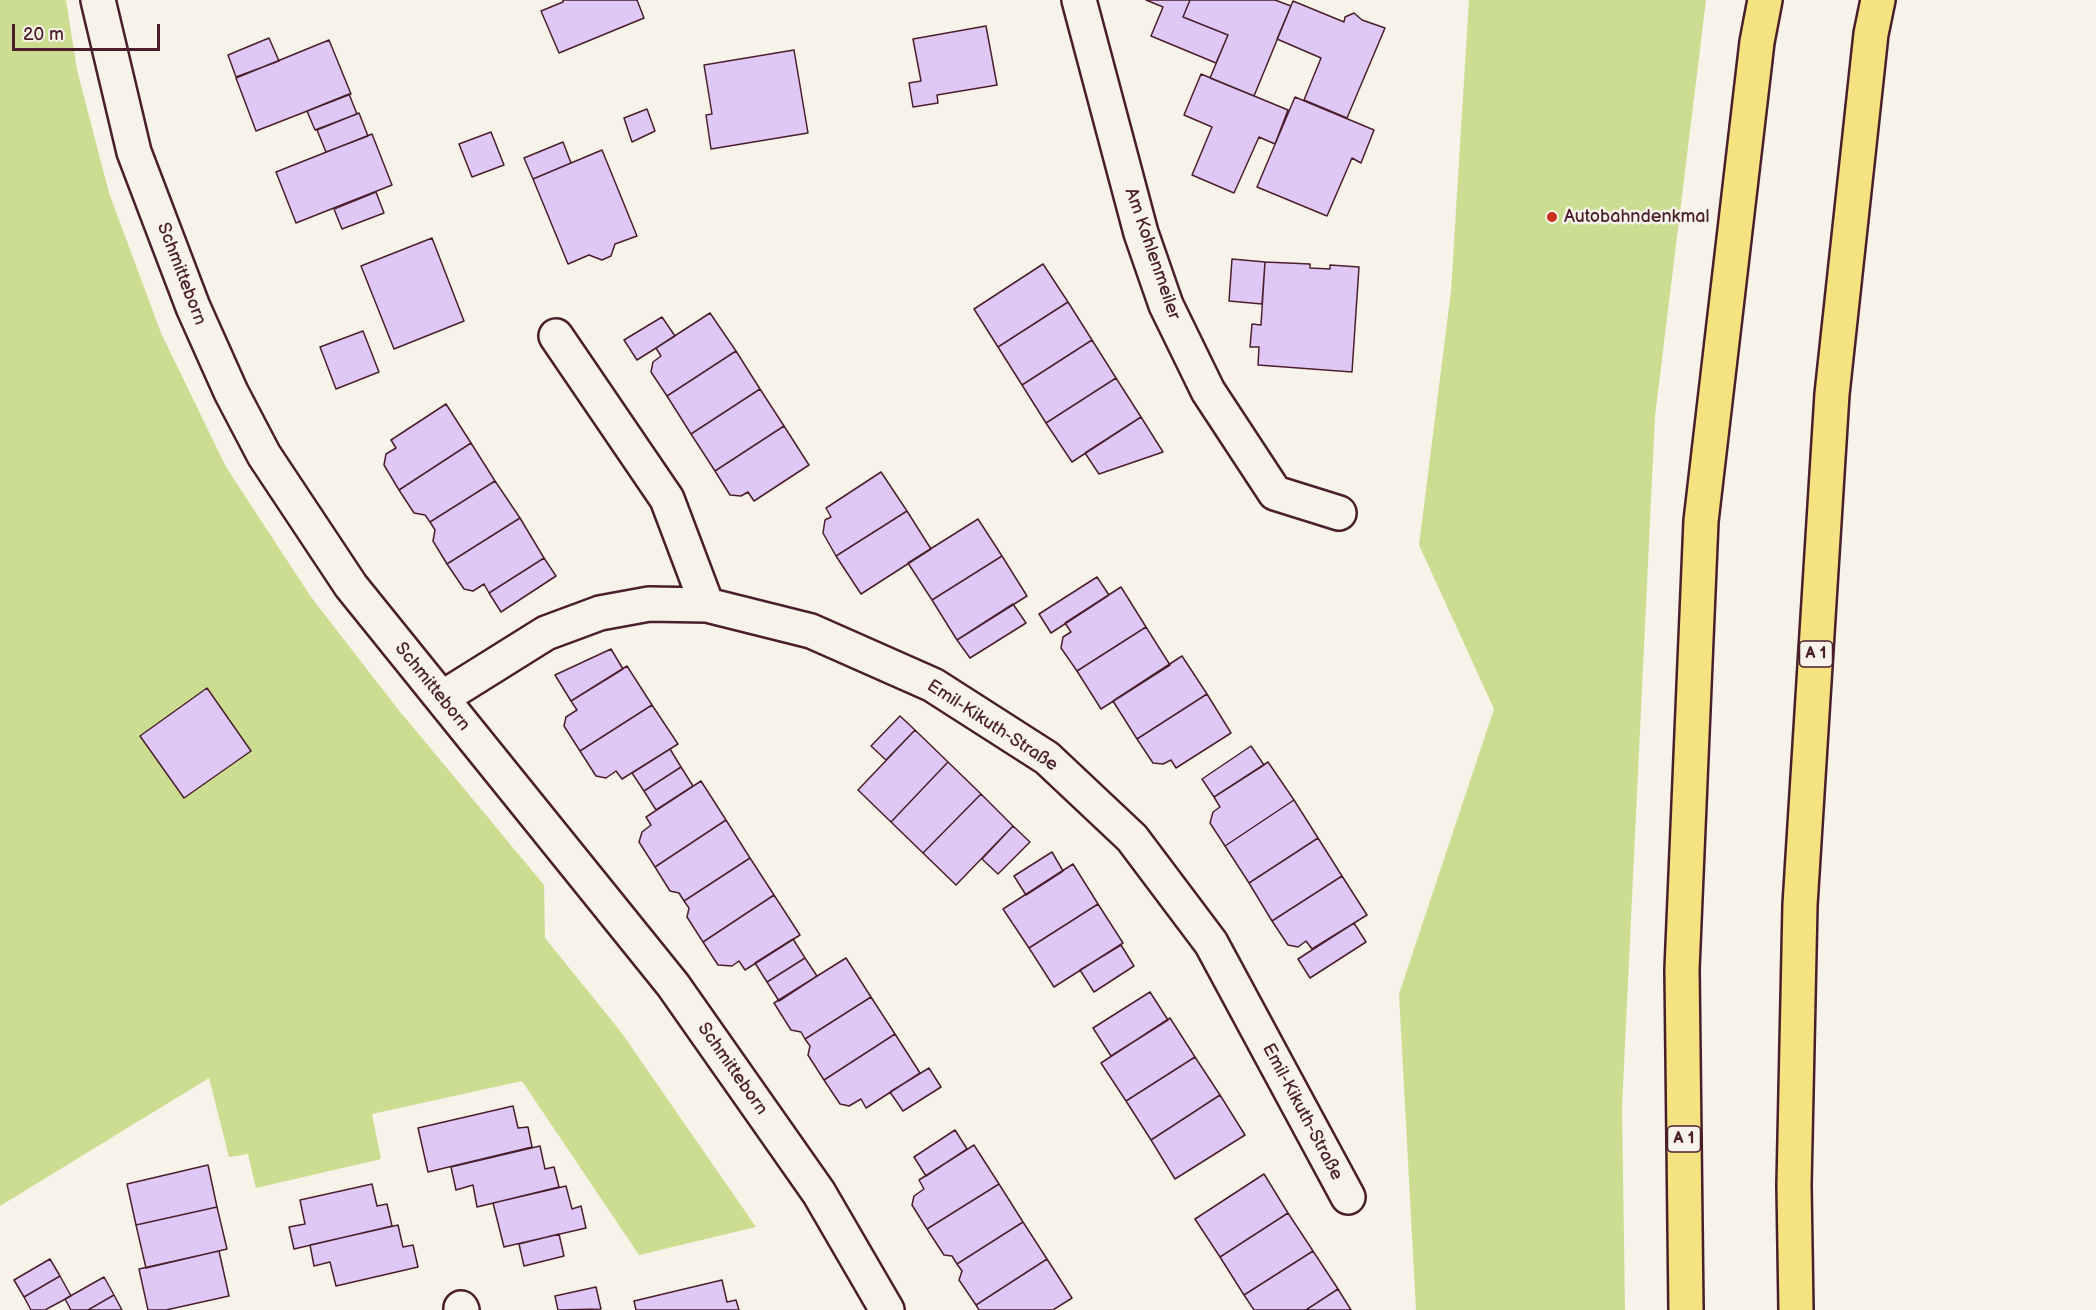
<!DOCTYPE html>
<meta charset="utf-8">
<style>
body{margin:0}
#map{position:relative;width:2096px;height:1310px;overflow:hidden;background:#f7f3e8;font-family:"Balsamiq Sans",sans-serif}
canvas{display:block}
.scale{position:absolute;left:12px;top:24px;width:148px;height:27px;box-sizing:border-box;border:3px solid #4a1f2b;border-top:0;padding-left:8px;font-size:18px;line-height:21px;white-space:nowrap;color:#4a1f2b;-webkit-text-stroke:4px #f7f3e8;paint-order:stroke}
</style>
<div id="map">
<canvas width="2096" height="1310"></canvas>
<div class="scale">20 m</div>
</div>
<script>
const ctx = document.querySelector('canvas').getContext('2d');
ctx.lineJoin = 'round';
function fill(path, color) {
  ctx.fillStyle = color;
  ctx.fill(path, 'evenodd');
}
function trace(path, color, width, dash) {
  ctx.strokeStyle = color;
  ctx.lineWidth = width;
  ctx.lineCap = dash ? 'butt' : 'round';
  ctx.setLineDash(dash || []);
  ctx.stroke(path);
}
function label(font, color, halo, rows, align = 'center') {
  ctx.font = font + ' "Balsamiq Sans",sans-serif';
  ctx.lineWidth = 5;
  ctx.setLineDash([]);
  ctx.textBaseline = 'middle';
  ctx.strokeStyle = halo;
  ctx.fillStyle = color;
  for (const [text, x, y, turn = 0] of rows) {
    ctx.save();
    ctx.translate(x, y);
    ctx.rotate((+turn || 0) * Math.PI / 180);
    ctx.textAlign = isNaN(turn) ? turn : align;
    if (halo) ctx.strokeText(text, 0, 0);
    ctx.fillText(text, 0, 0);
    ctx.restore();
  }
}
fill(new Path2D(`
 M 0,0 L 66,0 L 77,70 L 109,193 L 161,333 L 226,467 L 311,597 L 397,708 L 544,885 L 545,938 L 621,1032 L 756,1227 L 639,1255 L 522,1081 L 372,1114 L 381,1159 L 256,1188 L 248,1154 L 229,1157 L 209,1078 L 0,1206 Z
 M 1469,0 L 1706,0 L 1655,416 L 1622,1107 L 1625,1310 L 1416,1310 L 1399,994 L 1494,709 L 1419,545 L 1451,291 Z`), '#ccdc90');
const building = new Path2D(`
 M 563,0 L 637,0 L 644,18 L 559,53 L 541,11 L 563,2 Z
 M 1146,0 L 1190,0 L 1183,17 L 1228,35 L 1216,63 L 1151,36 L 1163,7 Z
 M 1190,0 L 1275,0 L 1291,6 L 1254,96 L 1210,78 L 1228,35 L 1183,17 Z
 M 1293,1 L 1344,22 L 1345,17 L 1354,13 L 1362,20 L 1385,28 L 1347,118 L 1304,100 L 1321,58 L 1277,39 Z
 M 986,26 L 997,85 L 937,95 L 938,103 L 913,107 L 909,83 L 921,81 L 913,39 Z
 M 269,38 L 279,61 L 236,77 L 228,55 Z
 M 329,40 L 351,94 L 256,131 L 236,78 Z
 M 794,50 L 808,133 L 711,149 L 706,115 L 712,114 L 704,65 Z
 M 1201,74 L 1288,110 L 1275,144 L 1259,137 L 1234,193 L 1192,175 L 1212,127 L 1184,115 Z
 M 349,94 L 357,114 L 315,130 L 307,111 Z
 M 1295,97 L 1374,130 L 1361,163 L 1352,158 L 1327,216 L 1257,187 Z
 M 647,109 L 655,131 L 632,142 L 624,118 Z
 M 359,113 L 368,136 L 326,152 L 317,130 Z
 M 491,132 L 504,165 L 472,177 L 459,144 Z
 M 372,134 L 392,185 L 296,223 L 276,172 Z
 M 563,142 L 571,163 L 533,179 L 524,158 Z
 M 602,150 L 637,236 L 615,244 L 611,256 L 602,260 L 589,255 L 568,264 L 533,179 Z
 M 376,192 L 384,213 L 342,229 L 334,209 Z
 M 432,238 L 464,321 L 394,349 L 361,266 Z
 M 1232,259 L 1265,262 L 1262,304 L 1229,301 Z
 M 1265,262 L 1310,264 L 1310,268 L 1330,269 L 1330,265 L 1359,267 L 1352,372 L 1258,365 L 1259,347 L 1250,347 L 1252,324 L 1261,325 Z
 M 1043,264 L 1068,302 L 998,347 L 974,309 Z
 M 1068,302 L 1092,340 L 1022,385 L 998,347 Z
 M 710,313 L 736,351 L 667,396 L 651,372 L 653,362 L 661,356 L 656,348 Z
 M 662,317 L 675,336 L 637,360 L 624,340 Z
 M 363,331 L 379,372 L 336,389 L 320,347 Z
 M 1092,340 L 1116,378 L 1046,423 L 1022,385 Z
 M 736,351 L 760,389 L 691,434 L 667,396 Z
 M 1116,378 L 1141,417 L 1072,462 L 1046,423 Z
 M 760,389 L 784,426 L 715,471 L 691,434 Z
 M 446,404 L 471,443 L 399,490 L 384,465 L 386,454 L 396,448 L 391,440 Z
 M 1141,417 L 1163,452 L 1099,474 L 1085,453 Z
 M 784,426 L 809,465 L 754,501 L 748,492 L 741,496 L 730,495 L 715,471 Z
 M 471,443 L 495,481 L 430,522 L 425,515 L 414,513 L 399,490 Z
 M 881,472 L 907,511 L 836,556 L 823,533 L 825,520 L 831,517 L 826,508 Z
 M 495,481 L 520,518 L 447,564 L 433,541 L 435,530 L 430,522 Z
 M 907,511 L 931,549 L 861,594 L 836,556 Z
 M 520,518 L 544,558 L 489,593 L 484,584 L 473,591 L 464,589 L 447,564 Z
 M 978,519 L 1002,556 L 932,600 L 908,563 Z
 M 1002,556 L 1027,596 L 957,640 L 932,600 Z
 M 544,558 L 556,576 L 501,612 L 489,593 Z
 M 1097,577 L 1109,595 L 1051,633 L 1039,614 Z
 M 1121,587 L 1146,627 L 1077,671 L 1061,648 L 1063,637 L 1071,632 L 1065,623 Z
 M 1013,604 L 1026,623 L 970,658 L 957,640 Z
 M 1146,627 L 1170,665 L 1101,709 L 1077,671 Z
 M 611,649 L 623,669 L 571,701 L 555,675 Z
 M 1182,656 L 1207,694 L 1137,739 L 1113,701 Z
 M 627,666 L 652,705 L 580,751 L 564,726 L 566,717 L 577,710 L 571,701 Z
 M 207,688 L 251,751 L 184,798 L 140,736 Z
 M 1207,694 L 1231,733 L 1176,768 L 1171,760 L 1163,764 L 1153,763 L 1137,739 Z
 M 652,705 L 678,744 L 622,779 L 616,771 L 606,778 L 596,776 L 580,751 Z
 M 900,716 L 915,730 L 886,760 L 871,746 Z
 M 915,730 L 948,762 L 891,822 L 858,790 Z
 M 1251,746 L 1264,765 L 1214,797 L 1202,779 Z
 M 670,749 L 681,767 L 644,791 L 632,773 Z
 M 948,762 L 981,794 L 923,853 L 891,822 Z
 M 1268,762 L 1294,800 L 1225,846 L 1210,823 L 1213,812 L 1220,807 L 1214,797 Z
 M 681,767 L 693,786 L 656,810 L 644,791 Z
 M 701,781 L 726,820 L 655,867 L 639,842 L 642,832 L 651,825 L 646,817 Z
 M 981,794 L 1013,826 L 956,885 L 923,853 Z
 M 1294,800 L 1318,838 L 1249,883 L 1225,846 Z
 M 726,820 L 750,858 L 684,901 L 679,893 L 670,891 L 655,867 Z
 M 1013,826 L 1030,842 L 998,874 L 982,859 Z
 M 1318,838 L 1342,876 L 1272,921 L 1249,883 Z
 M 1052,852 L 1063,871 L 1026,895 L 1014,876 Z
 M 750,858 L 774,895 L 703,942 L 687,917 L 689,908 L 684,901 Z
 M 1073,864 L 1098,904 L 1029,948 L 1003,909 Z
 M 1342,876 L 1367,915 L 1312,949 L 1306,941 L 1298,947 L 1288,945 L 1272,921 Z
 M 774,895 L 800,935 L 745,970 L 739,961 L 732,966 L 718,965 L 703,942 Z
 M 1098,904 L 1123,943 L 1054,987 L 1029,948 Z
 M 1354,923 L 1366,942 L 1310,978 L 1298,959 Z
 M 793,939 L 805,958 L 767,982 L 755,963 Z
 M 1121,945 L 1134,966 L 1094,992 L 1080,970 Z
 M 805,958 L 817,976 L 779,1001 L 767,982 Z
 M 846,958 L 871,997 L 805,1039 L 801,1032 L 791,1030 L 774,1003 Z
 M 1150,992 L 1168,1020 L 1111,1056 L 1093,1028 Z
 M 871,997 L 895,1034 L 824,1080 L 808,1055 L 810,1046 L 805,1039 Z
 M 1170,1018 L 1195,1057 L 1126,1101 L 1101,1063 Z
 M 895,1034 L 920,1073 L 866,1108 L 861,1099 L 849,1106 L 840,1104 L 824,1080 Z
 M 1195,1057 L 1220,1095 L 1151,1140 L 1126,1101 Z
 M 929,1068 L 941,1087 L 903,1111 L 890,1092 Z
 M 1220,1095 L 1245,1135 L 1175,1179 L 1151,1140 Z
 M 513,1106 L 518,1128 L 528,1127 L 532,1147 L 428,1172 L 418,1128 Z
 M 955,1130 L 967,1149 L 926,1176 L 914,1157 Z
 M 974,1145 L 999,1184 L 927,1229 L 912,1205 L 914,1196 L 924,1189 L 919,1180 Z
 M 540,1146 L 545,1169 L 554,1167 L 559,1187 L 477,1207 L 473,1185 L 456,1190 L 451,1167 Z
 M 208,1165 L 217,1207 L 136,1225 L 127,1184 Z
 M 1264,1174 L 1288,1213 L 1220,1257 L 1195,1219 Z
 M 372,1184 L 377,1206 L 387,1204 L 392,1226 L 294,1249 L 289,1227 L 305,1224 L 300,1200 Z
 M 999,1184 L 1023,1222 L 957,1264 L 952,1256 L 944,1255 L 927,1229 Z
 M 566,1186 L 572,1209 L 581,1206 L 586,1228 L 504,1247 L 493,1203 Z
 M 217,1207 L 227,1249 L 146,1268 L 136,1225 Z
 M 1288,1213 L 1313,1251 L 1244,1295 L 1220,1257 Z
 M 1023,1222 L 1047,1259 L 976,1305 L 959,1280 L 962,1271 L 957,1264 Z
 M 398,1225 L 403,1247 L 413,1245 L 418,1267 L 336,1286 L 330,1262 L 314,1266 L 310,1245 Z
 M 559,1234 L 564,1256 L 524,1266 L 519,1244 Z
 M 219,1251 L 229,1296 L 166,1310 L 148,1310 L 139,1269 Z
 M 1313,1251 L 1338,1289 L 1306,1310 L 1254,1310 L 1244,1295 Z
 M 50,1259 L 60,1276 L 24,1297 L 14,1280 Z
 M 1047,1259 L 1072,1298 L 1053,1310 L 979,1310 L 976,1305 Z
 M 60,1276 L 71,1296 L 45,1310 L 31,1310 L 24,1297 Z
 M 104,1277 L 114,1295 L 88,1310 L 71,1310 L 65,1299 Z
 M 722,1280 L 727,1302 L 736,1300 L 739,1310 L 636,1310 L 634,1301 Z
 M 596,1287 L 601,1309 L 558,1310 L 555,1296 Z
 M 1338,1289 L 1351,1310 L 1306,1310 Z
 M 114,1295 L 122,1310 L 88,1310 Z`);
fill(building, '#dfc7f6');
trace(building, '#4a1f2b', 1.5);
const minor = new Path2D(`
 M 98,0 L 134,152 L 193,307 L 231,392 L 264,455 L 351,586 L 673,985 L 819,1193 L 887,1310
 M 1079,0 L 1141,233 L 1166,305 L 1208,391 L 1275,493 L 1339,513
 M 556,336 L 667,499 L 707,605
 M 442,698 L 546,633 L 600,613 L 649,604 L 707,605 L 811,631 L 933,685 L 1047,758 L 1132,838 L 1211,943 L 1348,1197
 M 461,1308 L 462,1310`);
const highway = new Path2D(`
 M 1686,1310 L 1682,969 L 1701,521 L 1757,42 L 1765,0
 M 1796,1310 L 1794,1185 L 1800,905 L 1832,394 L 1871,34 L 1878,0`);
trace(minor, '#4a1f2b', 38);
trace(highway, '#4a1f2b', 38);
trace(minor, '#f7f3e8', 33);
trace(highway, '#f5e382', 33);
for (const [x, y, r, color] of [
 [1552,217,6,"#c8321e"]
]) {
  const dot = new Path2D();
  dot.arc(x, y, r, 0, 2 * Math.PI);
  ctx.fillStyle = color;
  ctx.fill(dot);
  trace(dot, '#f7f3e8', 2);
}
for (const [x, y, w] of [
 [1816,654,33],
 [1684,1139,33]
]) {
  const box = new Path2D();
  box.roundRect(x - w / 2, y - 13, w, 26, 4.5);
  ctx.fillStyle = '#f7f3e8';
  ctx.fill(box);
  trace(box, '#4a1f2b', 1.5);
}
label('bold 16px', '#4a1f2b', null, [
 ["A 1",1816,654],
 ["A 1",1684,1139]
]);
label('18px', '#4a1f2b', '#f7f3e8', [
 ["Autobahndenkmal",1564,217]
], 'left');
label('18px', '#4a1f2b', '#f7f3e8', [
 ["Am Kohlenmeiler",1152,254,71],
 ["Schmitteborn",181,274,69],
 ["Schmitteborn",432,687,51],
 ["Emil-Kikuth-Straße",992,726,33],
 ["Schmitteborn",732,1069,55],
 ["Emil-Kikuth-Straße",1302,1112,62]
]);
</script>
